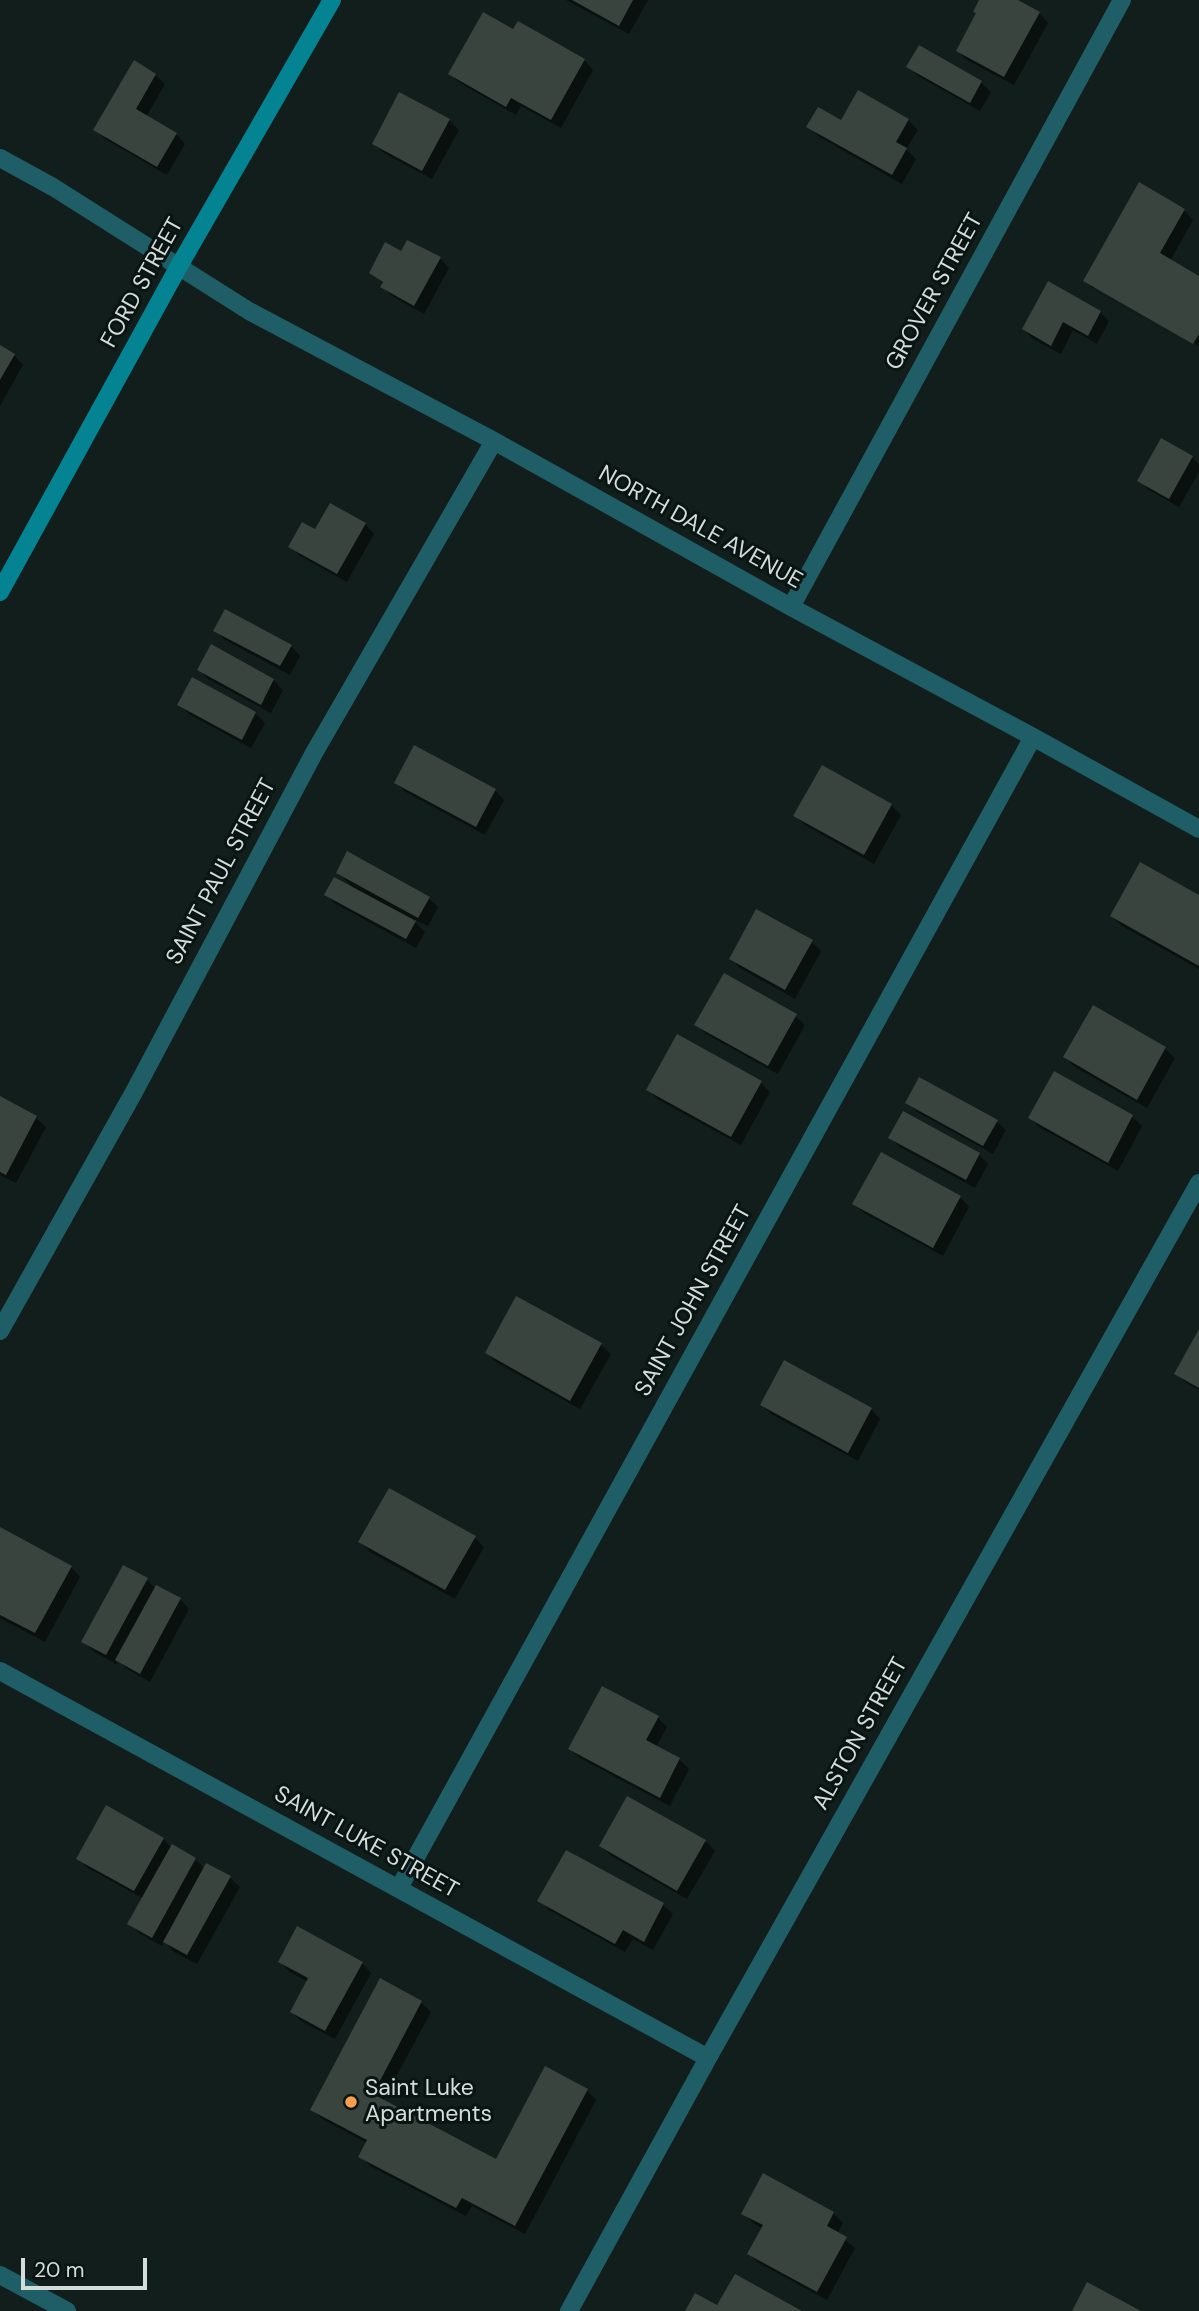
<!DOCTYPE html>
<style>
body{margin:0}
#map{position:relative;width:1199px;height:2311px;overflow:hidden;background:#121e1c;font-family:"DM Sans",sans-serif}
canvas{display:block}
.scale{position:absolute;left:21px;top:2258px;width:126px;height:32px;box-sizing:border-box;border:4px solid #d5dddb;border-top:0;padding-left:9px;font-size:21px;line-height:24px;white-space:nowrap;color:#d5dddb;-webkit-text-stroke:5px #091513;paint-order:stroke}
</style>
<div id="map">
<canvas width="1199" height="2311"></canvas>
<div class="scale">20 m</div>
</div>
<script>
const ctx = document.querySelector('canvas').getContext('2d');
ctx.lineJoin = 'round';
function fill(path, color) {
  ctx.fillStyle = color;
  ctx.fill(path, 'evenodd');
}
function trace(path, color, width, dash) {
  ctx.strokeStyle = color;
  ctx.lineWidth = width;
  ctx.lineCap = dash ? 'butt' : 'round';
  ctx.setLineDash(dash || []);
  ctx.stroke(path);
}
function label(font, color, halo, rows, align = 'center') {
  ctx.font = font + ' "DM Sans",sans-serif';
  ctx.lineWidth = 6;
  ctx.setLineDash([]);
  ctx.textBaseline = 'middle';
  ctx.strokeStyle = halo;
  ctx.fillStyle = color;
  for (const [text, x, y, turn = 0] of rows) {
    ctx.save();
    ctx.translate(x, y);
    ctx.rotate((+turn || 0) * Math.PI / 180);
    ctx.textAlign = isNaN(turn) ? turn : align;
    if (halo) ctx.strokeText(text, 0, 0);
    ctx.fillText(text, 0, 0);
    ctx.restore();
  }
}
fill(new Path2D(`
 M 566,0 L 648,0 L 629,34 Z
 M 981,0 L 1014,0 L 1039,13 L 1048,23 L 1014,85 L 967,60 L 958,51 L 977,14 Z
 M 514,31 L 584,60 L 593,70 L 561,128 L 521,106 L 516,115 L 460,83 L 450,74 Z
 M 909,66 L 981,82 L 991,92 L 980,111 L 918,76 Z
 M 155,75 L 165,84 L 146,117 L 176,134 L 185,144 L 167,175 L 105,139 L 96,129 Z
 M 859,92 L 908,120 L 918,130 L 906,149 L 916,159 L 902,184 L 818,136 L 809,126 L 842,122 Z
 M 449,120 L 459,130 L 432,179 L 384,153 L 374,144 Z
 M 1184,210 L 1193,220 L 1170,261 L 1199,278 L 1199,346 L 1094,285 L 1094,289 L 1199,350 L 1095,290 L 1085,281 Z
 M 402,253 L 440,258 L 449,268 L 424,314 L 392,296 L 382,287 L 384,284 L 371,273 Z
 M 1100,312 L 1109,321 L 1097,344 L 1073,330 L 1061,354 L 1033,339 L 1024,329 Z
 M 0,347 L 14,355 L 23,365 L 0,406 Z
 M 1162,441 L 1192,458 L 1199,464 L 1199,472 L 1179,507 L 1149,490 L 1140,481 Z
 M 365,524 L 374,534 L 347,582 L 300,556 L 291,547 Z
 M 216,631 L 291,646 L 300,656 L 290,675 L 225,640 Z
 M 199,669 L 273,680 L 283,690 L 271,713 L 208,679 Z
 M 179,704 L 255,713 L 265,723 L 251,748 L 189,714 Z
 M 823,767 L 891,805 L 901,815 L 874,864 L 805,825 L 795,816 Z
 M 396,783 L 495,790 L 504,800 L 485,835 L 406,792 Z
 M 338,872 L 429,898 L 438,907 L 428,926 L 411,918 L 425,932 L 416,948 L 336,904 L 326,895 L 353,888 Z
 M 1199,897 L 1199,969 L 1122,926 L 1112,916 Z
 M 812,942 L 821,951 L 795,999 L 740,968 L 731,959 Z
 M 1093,1008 L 1165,1049 L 1175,1058 L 1147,1108 L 1075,1067 L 1065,1057 Z
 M 795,1016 L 805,1025 L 778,1074 L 706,1034 L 697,1025 Z
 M 1054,1074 L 1132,1117 L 1142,1126 L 1118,1171 L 1039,1127 L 1030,1118 Z
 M 761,1083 L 770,1092 L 741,1145 L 657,1099 L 648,1089 Z
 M 0,1098 L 36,1118 L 46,1127 L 16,1183 L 0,1175 Z
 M 907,1102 L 996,1121 L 1006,1130 L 993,1154 L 917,1112 Z
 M 890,1137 L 979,1154 L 988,1164 L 975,1188 L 900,1147 Z
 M 960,1197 L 969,1207 L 943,1256 L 864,1213 L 854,1203 Z
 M 517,1298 L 601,1345 L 611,1354 L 580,1409 L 496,1362 L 487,1353 Z
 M 1199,1332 L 1199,1390 L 1186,1383 L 1176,1373 Z
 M 762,1405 L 871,1409 L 880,1419 L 858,1461 L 771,1414 Z
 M 0,1529 L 71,1567 L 80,1577 L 45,1642 L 0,1618 Z
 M 474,1537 L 484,1547 L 455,1599 L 370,1552 L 360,1542 Z
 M 124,1567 L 147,1580 L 156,1589 L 180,1599 L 189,1609 L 150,1682 L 127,1669 L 118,1660 L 116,1664 L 93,1651 L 83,1641 Z
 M 658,1718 L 667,1727 L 656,1747 L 679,1759 L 689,1769 L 670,1806 L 580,1758 L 570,1749 Z
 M 627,1798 L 705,1841 L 715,1851 L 687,1899 L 610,1855 L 601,1846 Z
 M 163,1839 L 172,1848 L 195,1859 L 205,1869 L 207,1865 L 230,1878 L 240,1887 L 197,1964 L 174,1952 L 164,1941 L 162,1946 L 139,1933 L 130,1924 L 144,1899 L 88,1868 L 78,1858 Z
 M 540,1900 L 663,1905 L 673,1914 L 653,1950 L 633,1939 L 625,1952 L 549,1910 Z
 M 280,1962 L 362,1963 L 371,1973 L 335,2039 L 301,2021 L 292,2012 L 308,1982 L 290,1972 Z
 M 421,2002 L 431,2012 L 383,2101 L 497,2161 L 586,2090 L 596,2100 L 525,2234 L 472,2206 L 466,2216 L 370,2166 L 360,2156 L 367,2143 L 322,2119 L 312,2109 Z
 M 743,2213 L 833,2213 L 843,2223 L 837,2234 L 855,2248 L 827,2300 L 759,2263 L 749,2254 L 763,2229 L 753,2223 Z`), '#0007');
fill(new Path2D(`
 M 572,0 L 633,0 L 619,26 Z
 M 979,0 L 1018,0 L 1040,12 L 1004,77 L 956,51 L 976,13 L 973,12 Z
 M 483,12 L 513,29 L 518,21 L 585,59 L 551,120 L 511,98 L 506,107 L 448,74 Z
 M 919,45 L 982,81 L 970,103 L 906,67 Z
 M 134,60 L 156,74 L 136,109 L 177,133 L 157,167 L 93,130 Z
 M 858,90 L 909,119 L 896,142 L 907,148 L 892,175 L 806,127 L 818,107 L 841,120 Z
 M 399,92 L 450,119 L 422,171 L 372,144 Z
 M 1139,182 L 1185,209 L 1160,253 L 1199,276 L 1199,334 L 1193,344 L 1083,281 Z
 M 407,240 L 441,257 L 414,306 L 380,287 L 383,282 L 369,273 L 385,242 L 401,251 Z
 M 1048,281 L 1101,311 L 1088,336 L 1063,322 L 1051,346 L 1022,329 Z
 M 0,345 L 15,354 L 0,380 Z
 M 1161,438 L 1193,456 L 1169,499 L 1137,481 Z
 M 330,503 L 366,523 L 337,574 L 288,547 L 302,522 L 315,529 Z
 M 225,609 L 292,645 L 280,666 L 213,631 Z
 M 211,644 L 274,679 L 261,705 L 197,670 Z
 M 192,677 L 256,712 L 242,740 L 177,705 Z
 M 414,745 L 496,789 L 476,827 L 394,783 Z
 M 822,765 L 892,804 L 864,855 L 793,816 Z
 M 347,851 L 430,897 L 418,918 L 336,873 Z
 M 1140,862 L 1199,895 L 1199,966 L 1110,916 Z
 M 334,877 L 416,921 L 406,939 L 324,895 Z
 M 756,909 L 813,940 L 785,990 L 729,959 Z
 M 724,973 L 797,1014 L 768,1066 L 694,1025 Z
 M 1093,1005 L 1166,1047 L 1137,1100 L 1063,1057 Z
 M 677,1034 L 762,1081 L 731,1137 L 646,1090 Z
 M 1054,1071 L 1133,1115 L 1108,1163 L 1028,1118 Z
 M 919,1077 L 998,1120 L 983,1146 L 905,1103 Z
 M 0,1096 L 37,1116 L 6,1175 L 0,1172 Z
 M 903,1111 L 980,1153 L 966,1180 L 888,1138 Z
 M 881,1152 L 961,1196 L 933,1248 L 852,1204 Z
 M 516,1296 L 602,1343 L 570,1401 L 485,1353 Z
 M 1199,1329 L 1199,1388 L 1174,1374 Z
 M 784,1360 L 872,1408 L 848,1453 L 760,1405 Z
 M 389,1488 L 476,1536 L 445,1590 L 358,1542 Z
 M 0,1527 L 72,1566 L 35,1633 L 0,1615 Z
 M 123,1565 L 148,1578 L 106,1655 L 81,1642 Z
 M 156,1585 L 181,1598 L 140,1674 L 115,1660 Z
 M 602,1686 L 659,1716 L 646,1740 L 680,1758 L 660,1798 L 568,1749 Z
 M 627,1796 L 706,1840 L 677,1891 L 599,1846 Z
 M 106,1805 L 164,1838 L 134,1891 L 76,1859 Z
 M 172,1844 L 196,1858 L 152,1938 L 127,1924 Z
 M 566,1850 L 664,1903 L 644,1942 L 623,1930 L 615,1944 L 537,1901 Z
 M 206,1863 L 231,1876 L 187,1955 L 163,1942 Z
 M 297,1926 L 363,1962 L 325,2031 L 290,2012 L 308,1978 L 278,1962 Z
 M 380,1978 L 422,2001 L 373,2094 L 496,2159 L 545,2066 L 588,2089 L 515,2226 L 462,2198 L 456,2208 L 358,2157 L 367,2140 L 310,2110 Z
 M 763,2173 L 834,2212 L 827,2226 L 847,2237 L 817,2292 L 747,2254 L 763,2225 L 741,2214 Z
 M 735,2274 L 802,2311 L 685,2311 L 695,2293 L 717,2305 Z
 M 1087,2282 L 1141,2311 L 1072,2311 Z`), '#39443e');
trace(new Path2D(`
 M 0,158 L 53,187 L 249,311 L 494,441 L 791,607 L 1033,737 L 1199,829
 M 791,607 L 1122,0
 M 0,1331 L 134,1092 L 314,753 L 494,441
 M 0,1671 L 708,2058
 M 399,1888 L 1033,737
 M 0,2275 L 67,2311
 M 569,2311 L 708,2058 L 1199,1183`), '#205e67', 18);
trace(new Path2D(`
 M 0,592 L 179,266 L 332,0`), '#048393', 18);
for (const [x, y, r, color] of [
 [351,2102,7,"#fa9f4e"]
]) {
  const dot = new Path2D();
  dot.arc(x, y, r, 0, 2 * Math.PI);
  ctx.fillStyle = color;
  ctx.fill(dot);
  trace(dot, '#091513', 2.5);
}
label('23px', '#d5dddb', '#091513', [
 ["FORD STREET",143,283,-61],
 ["GROVER STREET",935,292,-61],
 ["NORTH DALE AVENUE",700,528,29],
 ["SAINT PAUL STREET",222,872,-62],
 ["SAINT JOHN STREET",694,1301,-61],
 ["ALSTON STREET",861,1734,-61],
 ["SAINT LUKE STREET",366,1843,29]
]);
label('23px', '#d5dddb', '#091513', [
 ["Saint Luke",365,2089],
 ["Apartments",365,2115]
], 'left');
</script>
